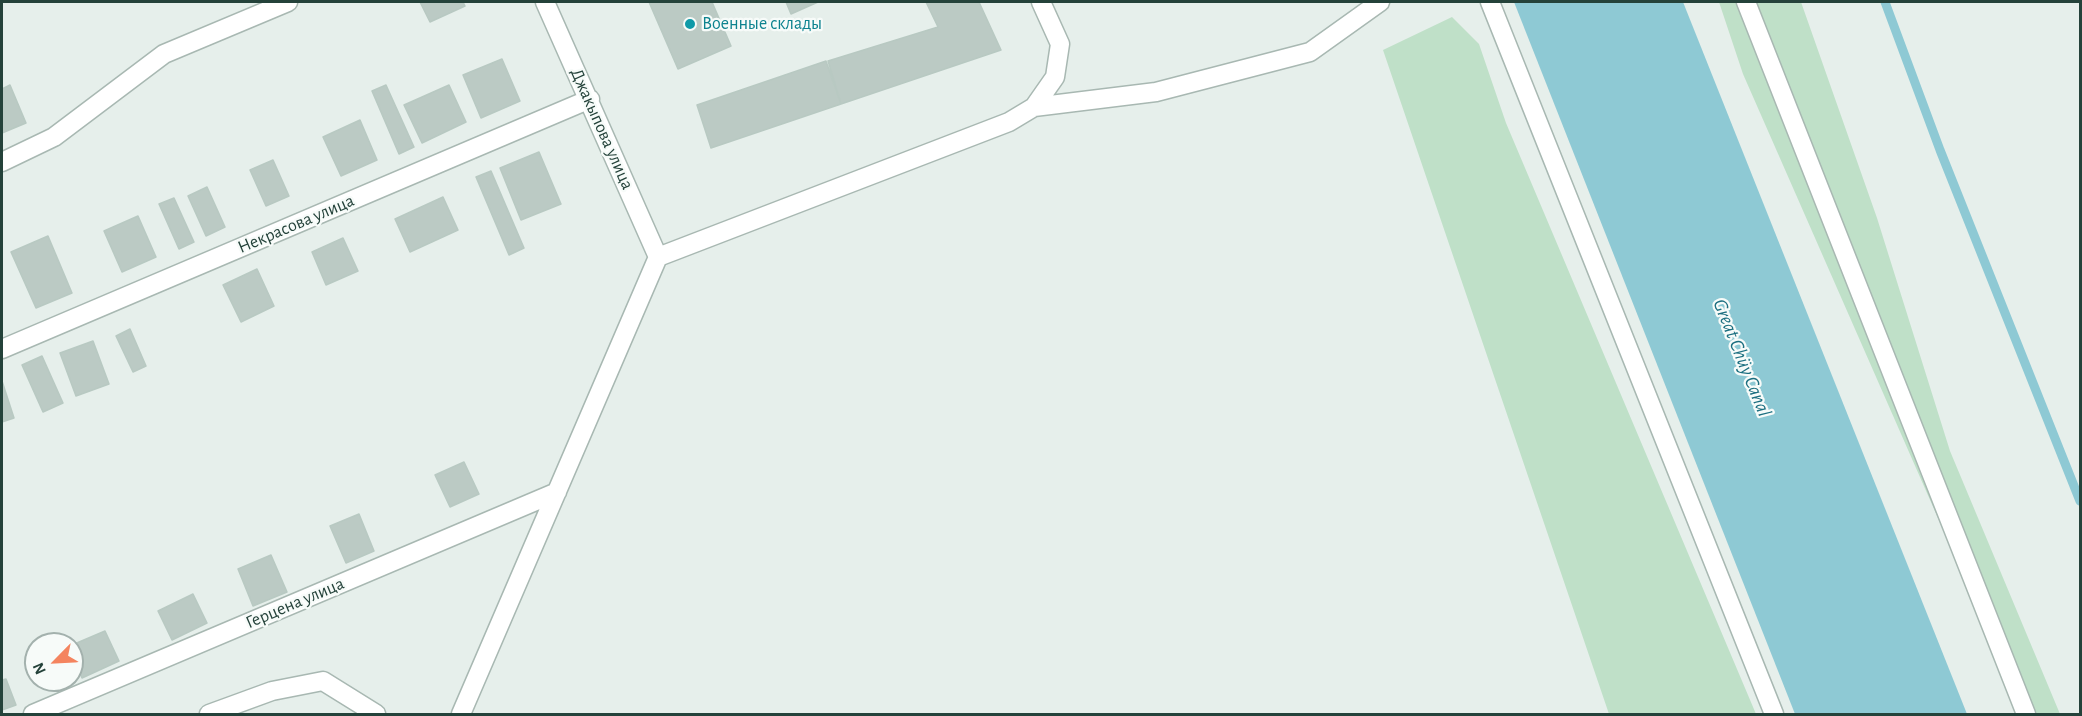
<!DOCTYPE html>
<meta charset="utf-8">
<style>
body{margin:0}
#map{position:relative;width:2082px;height:716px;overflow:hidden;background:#e6efeb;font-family:"Alegreya Sans",sans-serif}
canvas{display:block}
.frame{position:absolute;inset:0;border:3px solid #24423a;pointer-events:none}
.north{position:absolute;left:24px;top:632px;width:60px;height:60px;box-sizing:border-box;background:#f7fbf9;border:2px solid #a3b1ad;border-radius:50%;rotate:246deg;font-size:16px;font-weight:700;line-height:24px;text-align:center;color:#24423a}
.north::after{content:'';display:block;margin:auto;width:21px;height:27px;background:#f4845f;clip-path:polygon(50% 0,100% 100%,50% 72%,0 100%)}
</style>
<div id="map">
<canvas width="2082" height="716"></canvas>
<div class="frame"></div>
<div class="north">N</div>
</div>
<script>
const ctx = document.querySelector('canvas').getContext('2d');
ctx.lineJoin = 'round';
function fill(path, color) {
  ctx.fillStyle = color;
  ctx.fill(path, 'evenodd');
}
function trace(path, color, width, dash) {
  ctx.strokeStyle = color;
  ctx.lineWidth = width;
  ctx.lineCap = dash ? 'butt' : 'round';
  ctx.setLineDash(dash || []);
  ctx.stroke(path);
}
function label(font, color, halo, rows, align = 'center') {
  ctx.font = font + ' "Alegreya Sans",sans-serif';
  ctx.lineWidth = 4.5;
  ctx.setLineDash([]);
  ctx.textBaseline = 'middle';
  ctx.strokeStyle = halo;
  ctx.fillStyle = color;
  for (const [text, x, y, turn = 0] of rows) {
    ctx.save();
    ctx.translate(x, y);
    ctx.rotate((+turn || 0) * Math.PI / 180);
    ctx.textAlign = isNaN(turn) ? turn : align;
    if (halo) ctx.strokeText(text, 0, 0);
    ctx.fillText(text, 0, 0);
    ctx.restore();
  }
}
fill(new Path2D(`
 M 1719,2 L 1801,2 L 1877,218 L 1950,451 L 2060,714 L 2024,714 L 1743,74 Z
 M 1452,17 L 1479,44 L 1506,123 L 1756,714 L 1609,714 L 1383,50 Z`), '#bfe0c8');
fill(new Path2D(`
 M 1514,2 L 1683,2 L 1967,714 L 1795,714 Z`), '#8ec9d4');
trace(new Path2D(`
 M 1885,2 L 1940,150 L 2080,501`), '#8ec9d4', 9);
const building = new Path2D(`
 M 420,2 L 463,2 L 465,6 L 430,22 Z
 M 649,2 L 712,2 L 731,46 L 678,69 Z
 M 786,2 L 818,2 L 791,14 Z
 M 926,2 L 979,2 L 1001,50 L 841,104 L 828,61 L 938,27 Z
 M 502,59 L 520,101 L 481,118 L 463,75 Z
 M 826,61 L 841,104 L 711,148 L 697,105 Z
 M 10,85 L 26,123 L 2,133 L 2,89 Z
 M 386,85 L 414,147 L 399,154 L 372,91 Z
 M 449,85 L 466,122 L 422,143 L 404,105 Z
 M 360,120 L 377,160 L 341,176 L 323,137 Z
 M 539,152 L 561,204 L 521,220 L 500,168 Z
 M 273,160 L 289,196 L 266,206 L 250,170 Z
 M 491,171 L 524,248 L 509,255 L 476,177 Z
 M 207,187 L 225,227 L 206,236 L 188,196 Z
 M 443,197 L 458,230 L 410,252 L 395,219 Z
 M 174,198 L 194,242 L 179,249 L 159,204 Z
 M 138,216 L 156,257 L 122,272 L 104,231 Z
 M 48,236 L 72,293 L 36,308 L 11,252 Z
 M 343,238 L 358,271 L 326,285 L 312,252 Z
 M 257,269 L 274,306 L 241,322 L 223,285 Z
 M 130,329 L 146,366 L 133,372 L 116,336 Z
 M 93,341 L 109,384 L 76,396 L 60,353 Z
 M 42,356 L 63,403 L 43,412 L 22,365 Z
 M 2,381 L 14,418 L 2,422 Z
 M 464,462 L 479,494 L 450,507 L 435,475 Z
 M 359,514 L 374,551 L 346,563 L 330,526 Z
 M 271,555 L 287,592 L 253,606 L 238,569 Z
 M 193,594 L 207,623 L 172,640 L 158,611 Z
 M 105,631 L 119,661 L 82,678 L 72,655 L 72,645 Z
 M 6,679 L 16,705 L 2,710 L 2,680 Z`);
fill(building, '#bbcac4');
trace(building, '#b8c9c2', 1.5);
const street = new Path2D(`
 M 545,2 L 658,257
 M 1490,2 L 1774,714
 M 1746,2 L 2026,714
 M 1034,107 L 1156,92 L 1310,52 L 1380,2
 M 2,162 L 54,137 L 164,54 L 288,2
 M 2,349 L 590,99
 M 33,714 L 557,492
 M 209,714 L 272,691 L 323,681 L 376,714
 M 461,714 L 658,257 L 1009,122 L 1034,107 L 1055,77 L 1060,44 L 1041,2`);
trace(street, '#a8b8b2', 21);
trace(street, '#fff', 18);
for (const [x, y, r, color] of [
 [690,24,6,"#0f9aa8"]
]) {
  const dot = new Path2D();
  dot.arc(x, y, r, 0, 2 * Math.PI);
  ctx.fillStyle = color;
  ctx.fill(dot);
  trace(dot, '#f7fbf9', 2);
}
label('18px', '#0d838f', '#f7fbf9', [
 ["Военные склады",702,24]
], 'left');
label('18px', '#24423a', '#f7fbf9', [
 ["Джакыпова улица",602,129,66],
 ["Некрасова улица",296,224,-23],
 ["Герцена улица",295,603,-23]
]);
label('italic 20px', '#1c6f80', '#f7fbf9', [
 ["Great Chüy Canal",1742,358,68]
]);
</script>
